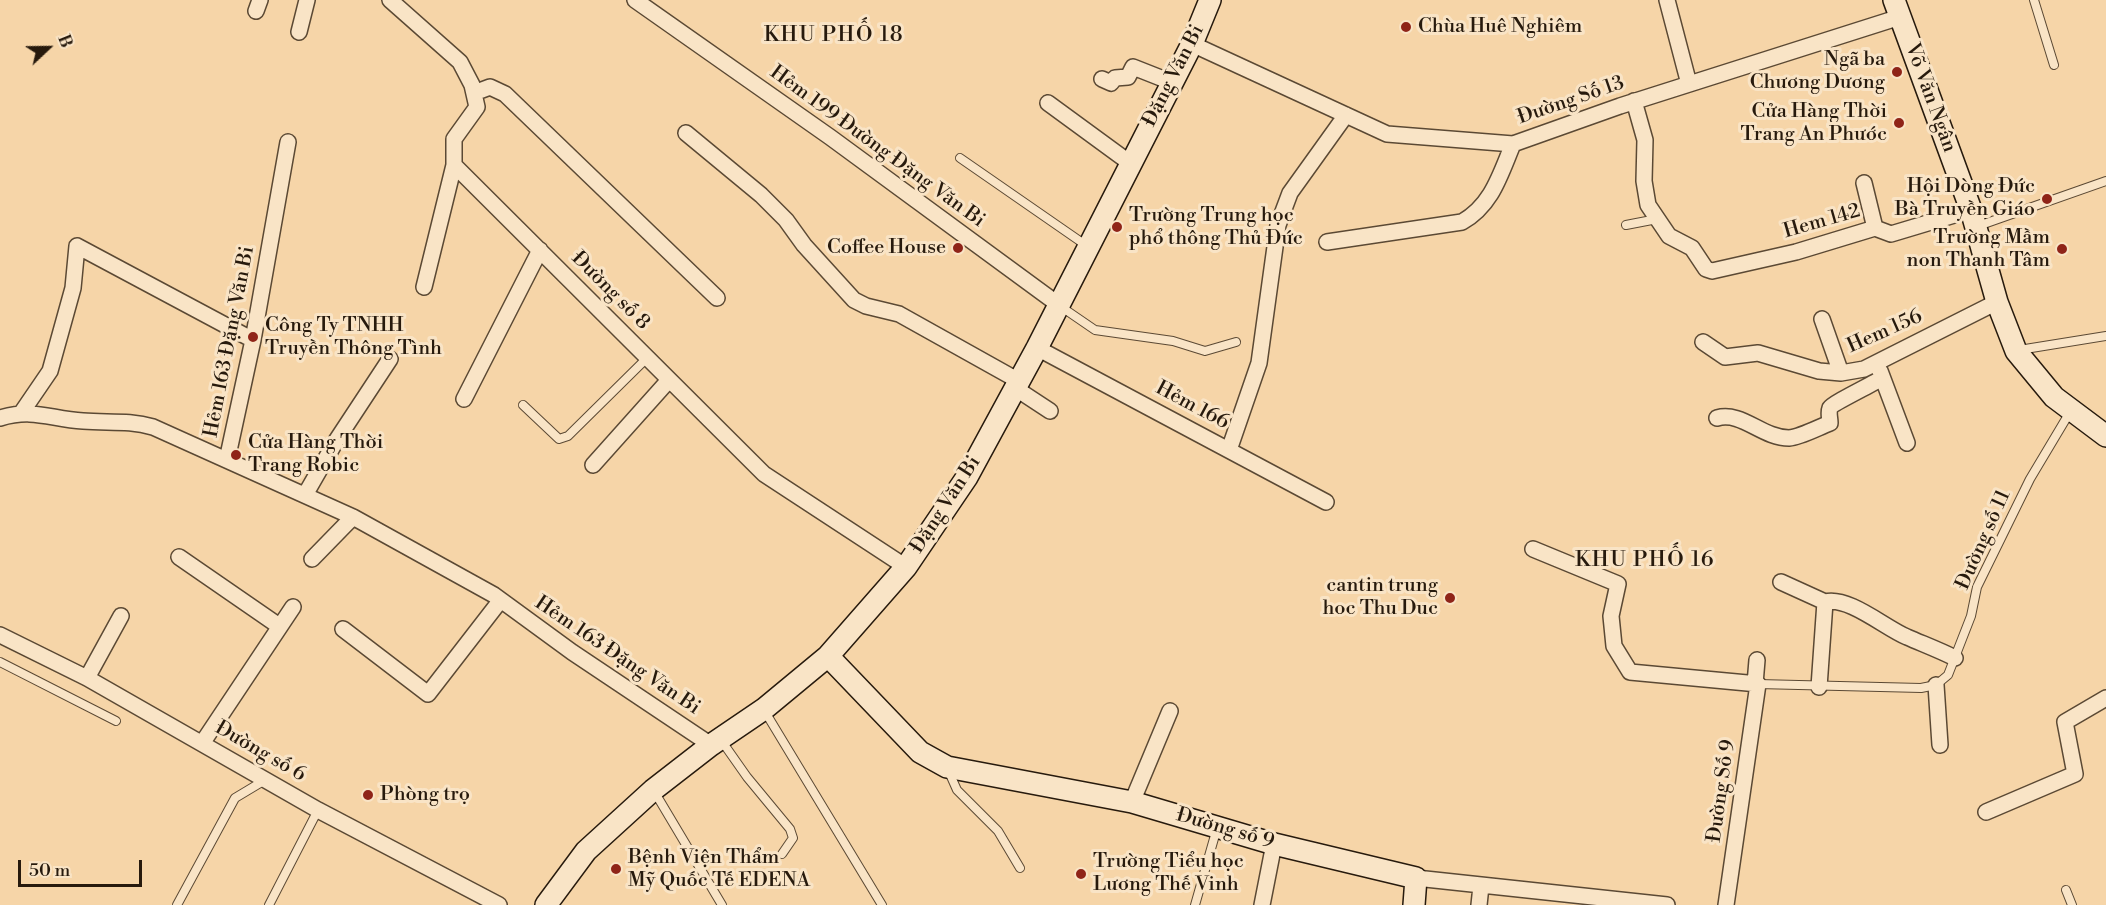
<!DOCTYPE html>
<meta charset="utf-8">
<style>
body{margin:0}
#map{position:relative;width:2106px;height:905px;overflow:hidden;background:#f6d5a8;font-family:"Libre Bodoni",serif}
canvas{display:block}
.north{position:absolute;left:18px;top:18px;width:60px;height:60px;-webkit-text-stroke:4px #f9e4c6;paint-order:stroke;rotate:68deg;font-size:16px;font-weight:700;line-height:24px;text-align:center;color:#271a0d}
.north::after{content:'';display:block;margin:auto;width:21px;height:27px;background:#271a0d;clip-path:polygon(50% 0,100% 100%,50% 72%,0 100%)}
.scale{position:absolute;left:18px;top:860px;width:124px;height:27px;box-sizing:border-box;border:3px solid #271a0d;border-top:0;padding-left:8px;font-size:18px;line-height:21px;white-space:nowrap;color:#271a0d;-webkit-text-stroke:4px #f9e4c6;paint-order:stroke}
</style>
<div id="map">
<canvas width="2106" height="905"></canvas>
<div class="north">B</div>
<div class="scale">50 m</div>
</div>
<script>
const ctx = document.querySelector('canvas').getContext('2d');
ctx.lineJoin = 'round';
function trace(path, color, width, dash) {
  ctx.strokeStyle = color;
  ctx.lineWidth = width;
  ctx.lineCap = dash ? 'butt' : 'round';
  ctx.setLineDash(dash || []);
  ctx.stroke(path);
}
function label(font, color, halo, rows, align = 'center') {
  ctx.font = font + ' "Libre Bodoni",serif';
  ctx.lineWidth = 6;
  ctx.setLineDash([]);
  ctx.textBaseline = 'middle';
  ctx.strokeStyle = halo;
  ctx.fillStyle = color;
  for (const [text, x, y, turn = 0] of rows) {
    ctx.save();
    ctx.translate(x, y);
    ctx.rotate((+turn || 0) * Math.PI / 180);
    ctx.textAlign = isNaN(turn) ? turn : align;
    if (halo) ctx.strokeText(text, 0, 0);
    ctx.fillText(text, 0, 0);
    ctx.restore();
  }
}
const lane = new Path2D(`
 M 2034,0 L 2054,65
 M 960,158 L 1087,246
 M 1626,225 L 1657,219
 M 1978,226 L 2106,181
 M 1060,306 L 1095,330 L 1173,341 L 1205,351 L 1236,342
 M 2019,350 L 2106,336
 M 523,405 L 559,439 L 568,436 L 647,358
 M 0,662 L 116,721
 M 1758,684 L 1921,688 L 1936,685 L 1948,675 L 1971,616 L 1977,587 L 2030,479 L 2070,412
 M 764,710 L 882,905
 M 721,740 L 747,777 L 790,829 L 793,838 L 782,854
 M 949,772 L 957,790 L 998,831 L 1020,868
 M 654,791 L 722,905
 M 2066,890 L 2072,905
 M 177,905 L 235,798 L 265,780
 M 269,905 L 318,810
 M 1195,905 L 1217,828`);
const street = new Path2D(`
 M 390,0 L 460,62 L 472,85 L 477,107 L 454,139 L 454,165 L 764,474 L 906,567
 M 635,0 L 830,137 L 1059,305
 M 1667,0 L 1689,84
 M 256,11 L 260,0
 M 299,32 L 307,0
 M 1192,44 L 1387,134 L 1513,144 L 1620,106 L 1900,17
 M 1102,79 L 1111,83 L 1115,78 L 1128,77 L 1133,67 L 1171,82
 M 474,93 L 490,87 L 505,94 L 717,298
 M 1634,101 L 1645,140 L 1644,181 L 1648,205 L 1669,236 L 1692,248 L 1706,269 L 1712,271 L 1796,252 L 1875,228 L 1891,234 L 1971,210
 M 1048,103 L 1130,163
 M 686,133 L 761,195 L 786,220 L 804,245 L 854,300 L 866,306 L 899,314 L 1019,381
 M 1864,183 L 1875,228
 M 1327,242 L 1462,222 C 1492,205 1500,175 1513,144
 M 424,287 L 454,165
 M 1822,319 L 1841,373 L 1864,369 L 1997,302
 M 1703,342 L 1725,357 L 1758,353 L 1819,371 L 1841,373
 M 1037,348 L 1326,502
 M 1880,371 L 1907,443
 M 1015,388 L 1050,411
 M 464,399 L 540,250
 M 22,412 L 50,371 L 73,288 L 77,246 L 253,340
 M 0,418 C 34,408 50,419 83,421 C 108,423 129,420 153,427 L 353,517 L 494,595 L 572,652 L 711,745
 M 1717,418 C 1742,411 1762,438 1789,438 C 1801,437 1819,427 1830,423 C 1830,418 1828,413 1830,408 C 1833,403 1873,384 1882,378
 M 1229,450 L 1259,363 L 1278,225 L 1290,193 L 1346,115
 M 227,460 L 253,340 L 288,142
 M 593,465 L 669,380
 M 305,495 L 336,441 L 390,359
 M 1533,549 L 1618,584 L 1611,616 L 1614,646 L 1630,672 L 1758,684 L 1726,905
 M 179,557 L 279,626
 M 312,559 L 353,517
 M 1781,582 L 1825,602 L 1819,687
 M 1825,602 C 1849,596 1885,628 1907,637 C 1923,644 1939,650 1955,658
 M 343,629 L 428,694 L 500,601
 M 0,635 L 87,678 L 318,810 L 499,905
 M 87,678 L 121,616
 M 1755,684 L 1757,660
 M 1936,685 L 1940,745
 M 203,742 L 293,607
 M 1132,802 L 1170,711
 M 1986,812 L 2075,774 L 2065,722 L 2106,698
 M 1416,878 L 1667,905
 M 1262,905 L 1274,844
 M 1479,905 L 1481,886`);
const secondary = new Path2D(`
 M 1894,0 L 1971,210 L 1997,302 L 2016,351 L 2054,397 L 2106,436
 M 828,656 L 920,752 L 947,767 L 1132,802 L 1274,844 L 1416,878 L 1414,905
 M 546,905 L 586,851 L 653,790 L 711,745 L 764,709 L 828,656 L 906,567 L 967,477 L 1037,348 L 1192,44 L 1210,0`);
trace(lane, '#5b4934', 10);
trace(street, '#5b4934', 18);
trace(secondary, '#271a0d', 24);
trace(lane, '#f9e4c6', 8);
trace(street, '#f9e4c6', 15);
trace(secondary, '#f9e4c6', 21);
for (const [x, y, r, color] of [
 [1406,27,6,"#8f2418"],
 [1897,72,6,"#8f2418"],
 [1899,123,6,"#8f2418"],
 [2047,199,6,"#8f2418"],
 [1117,227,6,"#8f2418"],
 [958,248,6,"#8f2418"],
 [2062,249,6,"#8f2418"],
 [253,337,6,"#8f2418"],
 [236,455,6,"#8f2418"],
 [1450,598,6,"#8f2418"],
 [368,795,6,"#8f2418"],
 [616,869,6,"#8f2418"],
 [1081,874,6,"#8f2418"]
]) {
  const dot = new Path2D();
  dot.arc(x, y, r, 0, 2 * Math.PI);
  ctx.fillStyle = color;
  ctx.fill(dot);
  trace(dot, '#f9e4c6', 2);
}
label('20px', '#271a0d', '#f9e4c6', [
 ["Chùa Huê Nghiêm",1418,27],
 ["Ngã ba",1885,60,"right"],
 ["Chương Dương",1885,83,"right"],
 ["Cửa Hàng Thời",1887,112,"right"],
 ["Trang An Phước",1887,135,"right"],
 ["Hội Dòng Đức",2035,187,"right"],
 ["Bà Truyền Giáo",2035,210,"right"],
 ["Trường Trung học",1129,216],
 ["phổ thông Thủ Đức",1129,239],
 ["Trường Mầm",2050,238,"right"],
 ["non Thanh Tâm",2050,261,"right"],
 ["Coffee House",946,248,"right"],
 ["Công Ty TNHH",265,326],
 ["Truyền Thông Tình",265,349],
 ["Cửa Hàng Thời",248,443],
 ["Trang Robic",248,466],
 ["cantin trung",1438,586,"right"],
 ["hoc Thu Duc",1438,609,"right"],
 ["Phòng trọ",380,795],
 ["Bệnh Viện Thẩm",628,858],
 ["Mỹ Quốc Tế EDENA",628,881],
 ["Trường Tiểu học",1093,862],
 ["Lương Thế Vinh",1093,885]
], 'left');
label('20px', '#271a0d', '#f9e4c6', [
 ["Đặng Văn Bi",1174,76,-63],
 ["Võ Văn Ngân",1930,98,70],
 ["Đường Số 13",1571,101,-19],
 ["Hẻm 199 Đường Đặng Văn Bi",877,147,36],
 ["Hem 142",1822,222,-16],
 ["Đường số 8",610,291,45],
 ["Hem 156",1885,332,-24],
 ["Hẻm 163 Đặng Văn Bi",230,342,-79],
 ["Hẻm 166",1192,406,28],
 ["Đặng Văn Bi",946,505,-57],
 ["Đường số 11",1984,540,-66],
 ["Hẻm 163 Đặng Văn Bi",617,656,34],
 ["Đường số 6",260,752,30],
 ["Đường Số 9",1722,791,-82],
 ["Đường số 9",1225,829,16]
]);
ctx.letterSpacing = '1.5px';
label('21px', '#271a0d', '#f9e4c6', [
 ["KHU PHỐ 18",834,36],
 ["KHU PHỐ 16",1645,561]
]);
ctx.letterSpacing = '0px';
</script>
